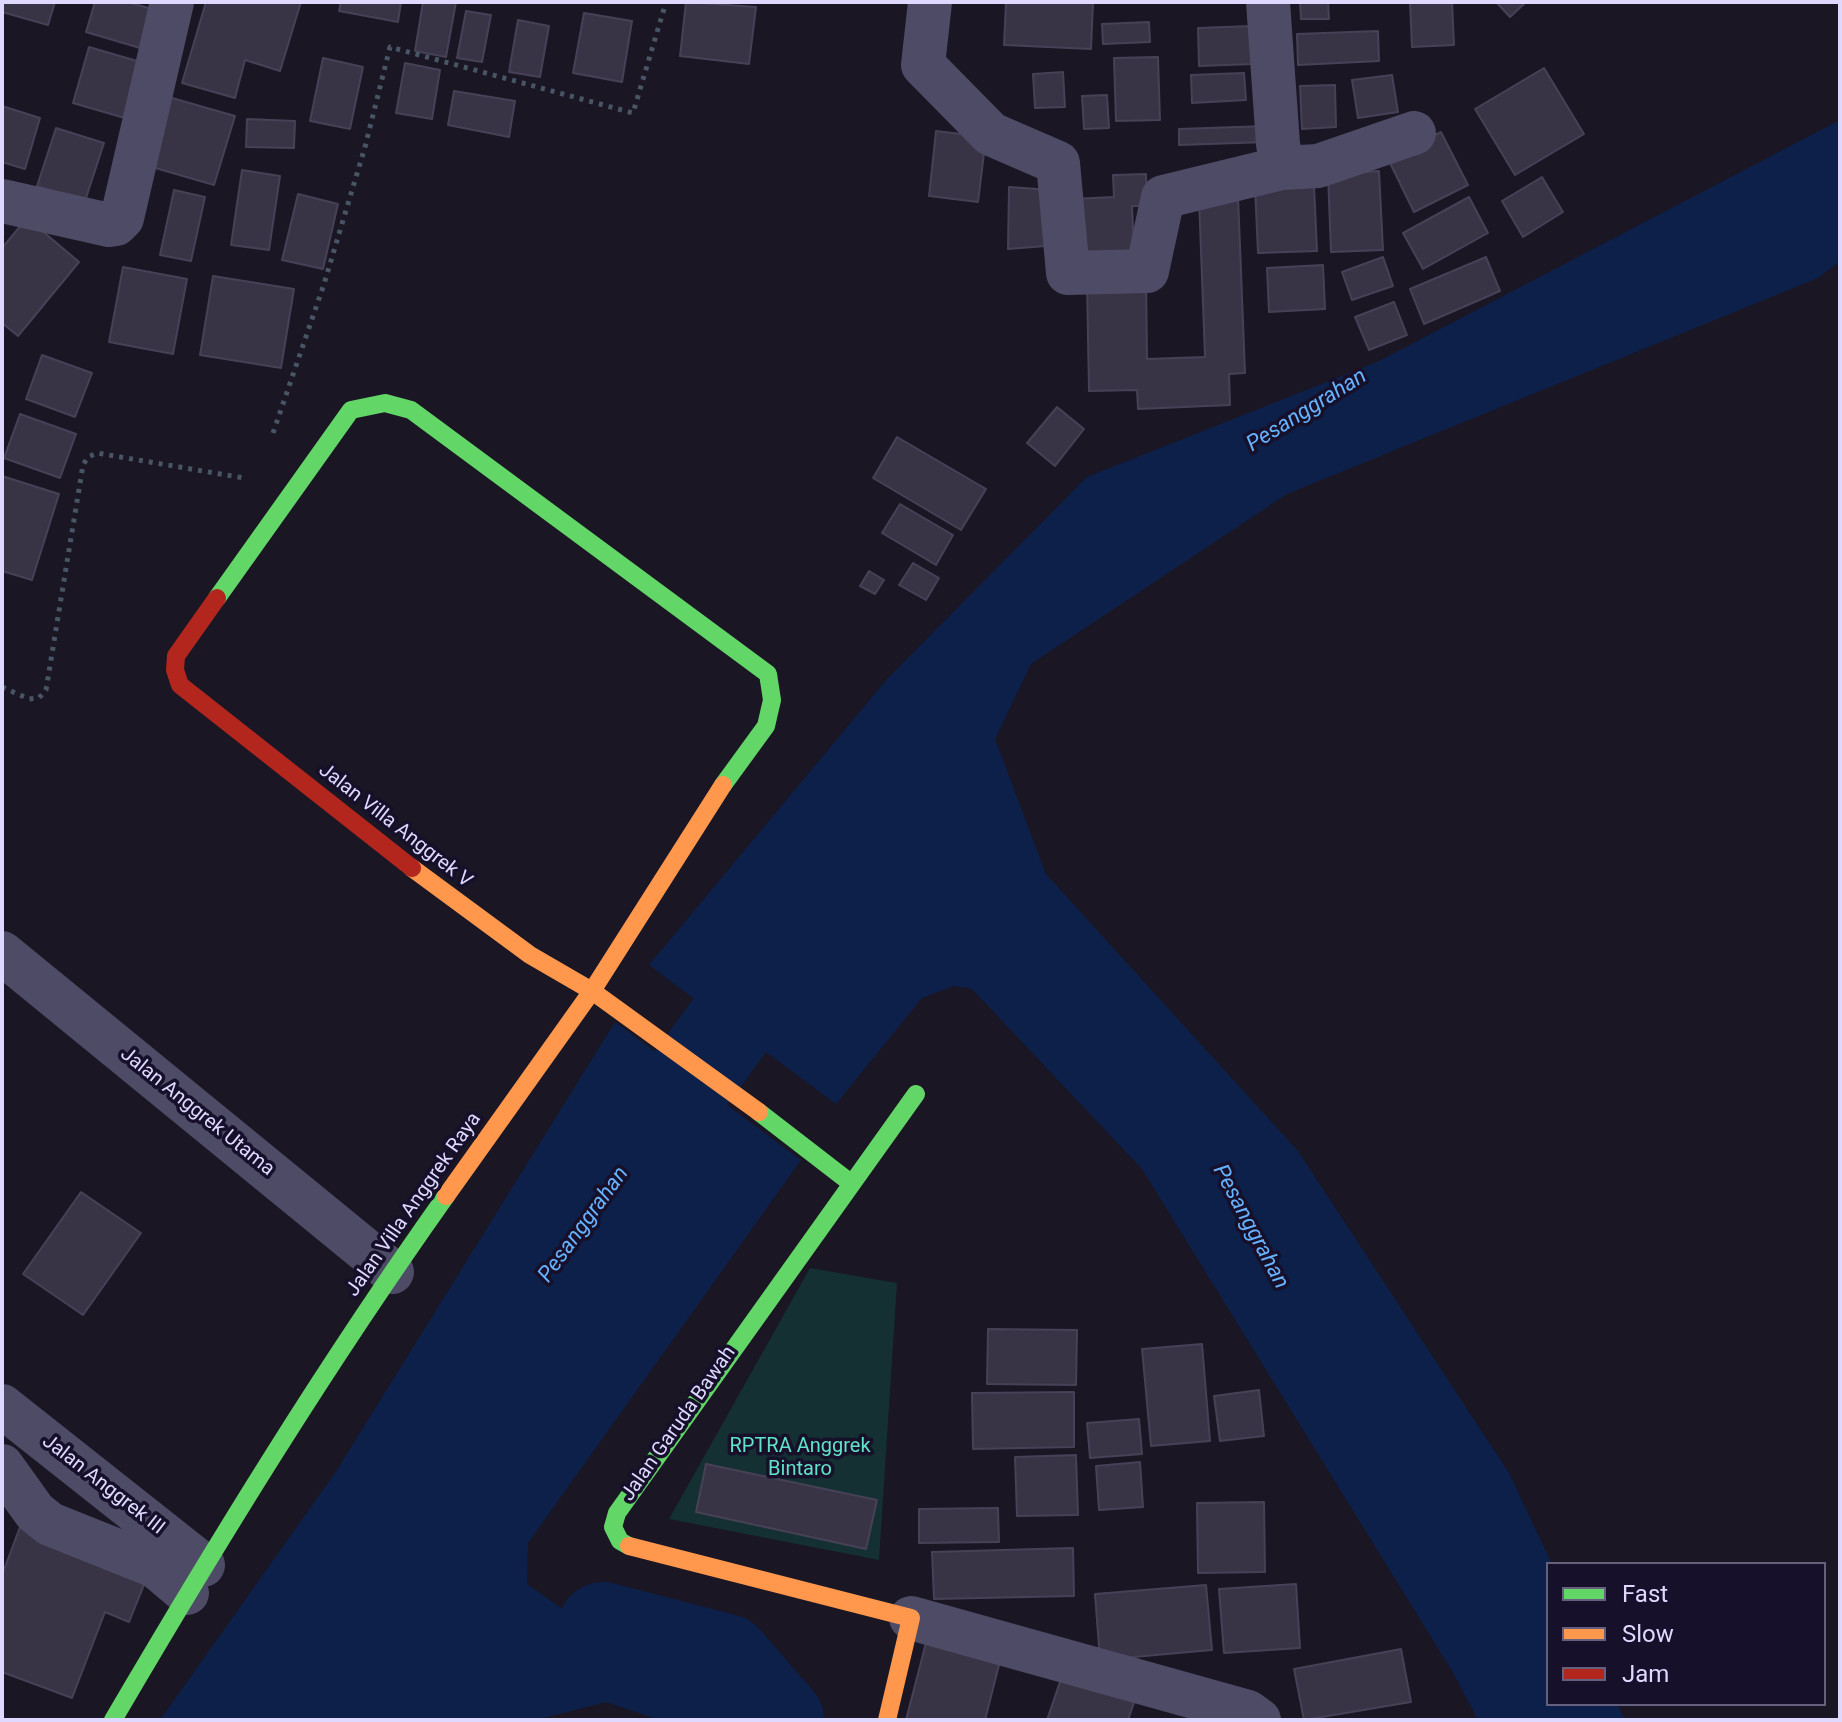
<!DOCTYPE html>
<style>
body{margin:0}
#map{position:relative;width:1842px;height:1722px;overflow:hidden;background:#1a1624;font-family:Roboto,sans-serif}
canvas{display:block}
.frame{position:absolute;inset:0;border:4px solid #dfd9ff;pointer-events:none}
.legend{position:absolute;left:1546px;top:1562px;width:280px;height:144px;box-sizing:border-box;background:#16102a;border:2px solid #66607f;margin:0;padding:10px 14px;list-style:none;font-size:24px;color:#dfd9ff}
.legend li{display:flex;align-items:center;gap:16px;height:40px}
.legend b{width:40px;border:2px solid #66607f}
</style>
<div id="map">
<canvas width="1842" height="1722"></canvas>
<div class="frame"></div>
<ul class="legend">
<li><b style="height:10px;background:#63d668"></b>Fast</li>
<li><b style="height:10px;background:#ff974d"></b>Slow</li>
<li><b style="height:10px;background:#b3261e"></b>Jam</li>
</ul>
</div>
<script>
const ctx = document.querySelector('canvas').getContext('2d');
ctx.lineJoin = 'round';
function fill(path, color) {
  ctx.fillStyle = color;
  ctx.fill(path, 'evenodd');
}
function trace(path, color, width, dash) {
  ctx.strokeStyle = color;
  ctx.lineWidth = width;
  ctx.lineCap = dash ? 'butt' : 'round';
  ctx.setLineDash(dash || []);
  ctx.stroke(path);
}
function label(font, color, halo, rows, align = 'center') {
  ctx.font = font + ' Roboto,sans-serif';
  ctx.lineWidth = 7;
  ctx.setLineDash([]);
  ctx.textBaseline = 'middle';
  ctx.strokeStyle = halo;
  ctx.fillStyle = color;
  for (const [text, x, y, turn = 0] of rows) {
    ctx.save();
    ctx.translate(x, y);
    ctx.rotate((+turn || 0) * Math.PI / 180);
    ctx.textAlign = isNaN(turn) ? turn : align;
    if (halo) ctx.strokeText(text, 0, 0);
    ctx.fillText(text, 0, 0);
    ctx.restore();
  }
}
fill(new Path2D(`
 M 810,1268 L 897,1283 L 879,1560 L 669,1519 Z`), '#143032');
fill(new Path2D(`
 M 1840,120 L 1840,261 L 1818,278 L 1287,494 L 1031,664 L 995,739 L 1046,874 L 1298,1151 L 1509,1473 L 1552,1564 L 1548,1564 L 1548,1704 L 1617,1704 L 1625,1720 L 1478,1720 L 1452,1671 L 1142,1169 L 972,989 L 954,986 L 922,998 L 836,1104 L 649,965 L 887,679 L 1087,477 L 1377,362 Z
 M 615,1022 L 801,1160 L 528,1543 L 527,1584 L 567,1612 L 699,1638 L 767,1694 L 783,1720 L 660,1720 L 606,1702 L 536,1720 L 160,1720 L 335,1473 Z`), '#0d2049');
trace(new Path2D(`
 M 639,1149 L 802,927
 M 603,1627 L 726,1659 L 779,1720`), '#0d2049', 90);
const building = new Path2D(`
 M 2,2 L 55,2 L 48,25 L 2,12 Z
 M 95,2 L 127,2 L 152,9 L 140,48 L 86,32 Z
 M 206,2 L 301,2 L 280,71 L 245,60 L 235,98 L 182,83 Z
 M 341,2 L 401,2 L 398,22 L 339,11 Z
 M 423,2 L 456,2 L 446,57 L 415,51 Z
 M 686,2 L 756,7 L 749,64 L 680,56 Z
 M 1006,2 L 1093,2 L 1091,49 L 1004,45 Z
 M 1300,2 L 1328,2 L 1329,19 L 1301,19 Z
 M 1410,2 L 1452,2 L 1454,45 L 1412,47 Z
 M 1496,2 L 1526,2 L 1510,17 Z
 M 466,11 L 491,15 L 482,62 L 457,58 Z
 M 584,13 L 632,21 L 622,82 L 573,73 Z
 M 518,20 L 549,26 L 540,77 L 509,72 Z
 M 1149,22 L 1150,42 L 1103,44 L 1102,24 Z
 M 1252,26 L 1253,64 L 1199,66 L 1198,28 Z
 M 1378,31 L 1379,61 L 1298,65 L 1297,34 Z
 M 89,47 L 144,63 L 128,119 L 73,103 Z
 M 1158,57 L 1160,120 L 1116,121 L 1114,58 Z
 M 323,58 L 363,67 L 350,129 L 310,121 Z
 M 405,63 L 440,70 L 432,119 L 396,113 Z
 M 1544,68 L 1584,134 L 1515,175 L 1475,109 Z
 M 1063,72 L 1065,107 L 1035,108 L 1033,74 Z
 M 1244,73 L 1246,100 L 1192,103 L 1191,75 Z
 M 1392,75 L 1398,112 L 1358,118 L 1352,80 Z
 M 1335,85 L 1336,127 L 1302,129 L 1300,86 Z
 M 454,91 L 515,101 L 509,137 L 448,125 Z
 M 1107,95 L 1109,128 L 1084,129 L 1082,96 Z
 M 165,96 L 235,116 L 214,185 L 145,165 Z
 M 2,106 L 40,118 L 25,169 L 2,162 Z
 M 247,119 L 295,121 L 294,148 L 246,147 Z
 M 1266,126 L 1267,142 L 1179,145 L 1179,129 Z
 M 56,128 L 104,143 L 85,201 L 37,186 Z
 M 936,131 L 986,137 L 978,202 L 929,196 Z
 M 1441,132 L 1468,185 L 1414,212 L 1388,159 Z
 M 242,170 L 280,176 L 269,250 L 231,245 Z
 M 1379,171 L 1383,250 L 1331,252 L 1328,174 Z
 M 1146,174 L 1147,206 L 1132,206 L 1134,254 L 1074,256 L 1072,199 L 1114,197 L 1113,175 Z
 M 1542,177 L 1563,212 L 1523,237 L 1502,201 Z
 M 1314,185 L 1317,251 L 1258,253 L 1255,187 Z
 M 1009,187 L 1052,190 L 1058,245 L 1008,249 Z
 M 174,190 L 205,197 L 191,261 L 160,255 Z
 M 298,194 L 338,204 L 323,269 L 282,260 Z
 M 1238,196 L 1245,373 L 1229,374 L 1230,405 L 1138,409 L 1137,390 L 1089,391 L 1087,283 L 1146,274 L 1147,359 L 1205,357 L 1199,198 Z
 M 1469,197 L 1488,233 L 1423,269 L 1403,233 Z
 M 27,218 L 79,262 L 18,336 L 2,323 L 2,248 Z
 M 1383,257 L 1393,286 L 1352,300 L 1342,272 Z
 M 1486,257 L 1500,291 L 1424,324 L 1410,289 Z
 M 1323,265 L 1325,309 L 1269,312 L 1267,268 Z
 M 123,267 L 187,279 L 173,354 L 109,342 Z
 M 213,276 L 294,289 L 281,368 L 200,355 Z
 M 1394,302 L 1407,335 L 1369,350 L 1355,317 Z
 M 42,355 L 92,373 L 75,417 L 26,399 Z
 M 1057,407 L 1084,429 L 1055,466 L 1027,443 Z
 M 20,414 L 76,434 L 60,478 L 4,458 Z
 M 897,437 L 986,489 L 961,530 L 873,478 Z
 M 2,476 L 59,494 L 32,580 L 2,571 Z
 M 900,504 L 953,535 L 936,565 L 882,533 Z
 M 913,563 L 939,578 L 926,600 L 899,585 Z
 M 869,571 L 884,580 L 875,594 L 860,586 Z
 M 81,1192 L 141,1233 L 83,1315 L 23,1274 Z
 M 988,1329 L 1077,1330 L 1076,1385 L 987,1384 Z
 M 1202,1344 L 1210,1441 L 1151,1446 L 1142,1349 Z
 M 1259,1390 L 1264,1436 L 1220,1441 L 1214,1396 Z
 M 1074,1392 L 1074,1447 L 973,1449 L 972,1393 Z
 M 1139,1419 L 1142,1454 L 1090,1458 L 1087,1423 Z
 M 1076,1455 L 1078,1515 L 1017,1516 L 1015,1457 Z
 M 1140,1462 L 1143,1507 L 1099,1510 L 1096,1466 Z
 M 706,1464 L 877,1500 L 866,1549 L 696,1512 Z
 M 1264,1502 L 1265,1572 L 1198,1573 L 1197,1503 Z
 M 998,1508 L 999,1542 L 919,1543 L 919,1509 Z
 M 20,1527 L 148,1575 L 129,1622 L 105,1612 L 72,1698 L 2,1672 L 2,1575 Z
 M 1073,1548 L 1074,1596 L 934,1599 L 932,1552 Z
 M 1296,1584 L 1300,1648 L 1224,1653 L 1219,1589 Z
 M 1206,1585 L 1212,1650 L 1100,1660 L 1095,1594 Z
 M 927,1639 L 1001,1657 L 985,1720 L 906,1720 Z
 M 1401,1649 L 1411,1702 L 1304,1720 L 1294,1669 Z
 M 1064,1670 L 1137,1694 L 1128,1720 L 1047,1720 Z`);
fill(building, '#383446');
trace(building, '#474157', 2);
trace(new Path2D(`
 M 273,433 L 324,284 L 365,147 L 390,47 L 633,113 L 666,2
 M 2,687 L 29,699 L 39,698 L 46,690 L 83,465 L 88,457 L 97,453 L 244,478`), '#485565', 5, [4, 6]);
trace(new Path2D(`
 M 930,2 L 923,65 L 991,134 L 1058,163 L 1068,273 L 1147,271 L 1163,197 L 1282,168
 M 1268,2 L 1278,144 L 1282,168 L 1318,166 L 1414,133
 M 2,201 L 109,225 L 116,224 L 122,218 L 172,2
 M 2,953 L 392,1272
 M 2,1406 L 203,1565
 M 2,1466 L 35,1512 L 50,1524 L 155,1566 L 187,1593
 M 911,1618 L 1248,1712 L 1259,1720`), '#4d4b65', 44);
trace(new Path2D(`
 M 217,598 L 351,410 L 385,403 L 411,410 L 768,674 L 772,700 L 766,726 L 723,785
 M 759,1112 L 851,1183
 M 629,1546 L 620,1541 L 613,1527 L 617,1513 L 916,1094
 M 113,1720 C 218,1541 326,1365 446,1196`), '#63d668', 18);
trace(new Path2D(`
 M 412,868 L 530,955 L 592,991 L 759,1112
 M 446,1196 L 592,991 L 723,785
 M 629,1546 L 911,1618 L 887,1720`), '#ff974d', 18);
trace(new Path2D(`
 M 217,598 L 176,656 L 175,670 L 180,685 L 412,868`), '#b3261e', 18);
label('20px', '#dfd9ff', '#16102a', [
 ["Jalan Villa Anggrek V",395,826,38],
 ["Jalan Anggrek Utama",197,1112,39],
 ["Jalan Villa Anggrek Raya",414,1205,-55],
 ["Jalan Garuda Bawah",679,1424,-55],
 ["Jalan Anggrek III",103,1485,38]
]);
label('20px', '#62e2c8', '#16102a', [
 ["RPTRA Anggrek",800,1447],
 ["Bintaro",800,1470]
]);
label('italic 22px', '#67b2ff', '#16102a', [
 ["Pesanggrahan",1307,411,-32],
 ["Pesanggrahan",584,1225,-54],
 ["Pesanggrahan",1250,1227,62]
]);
</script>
